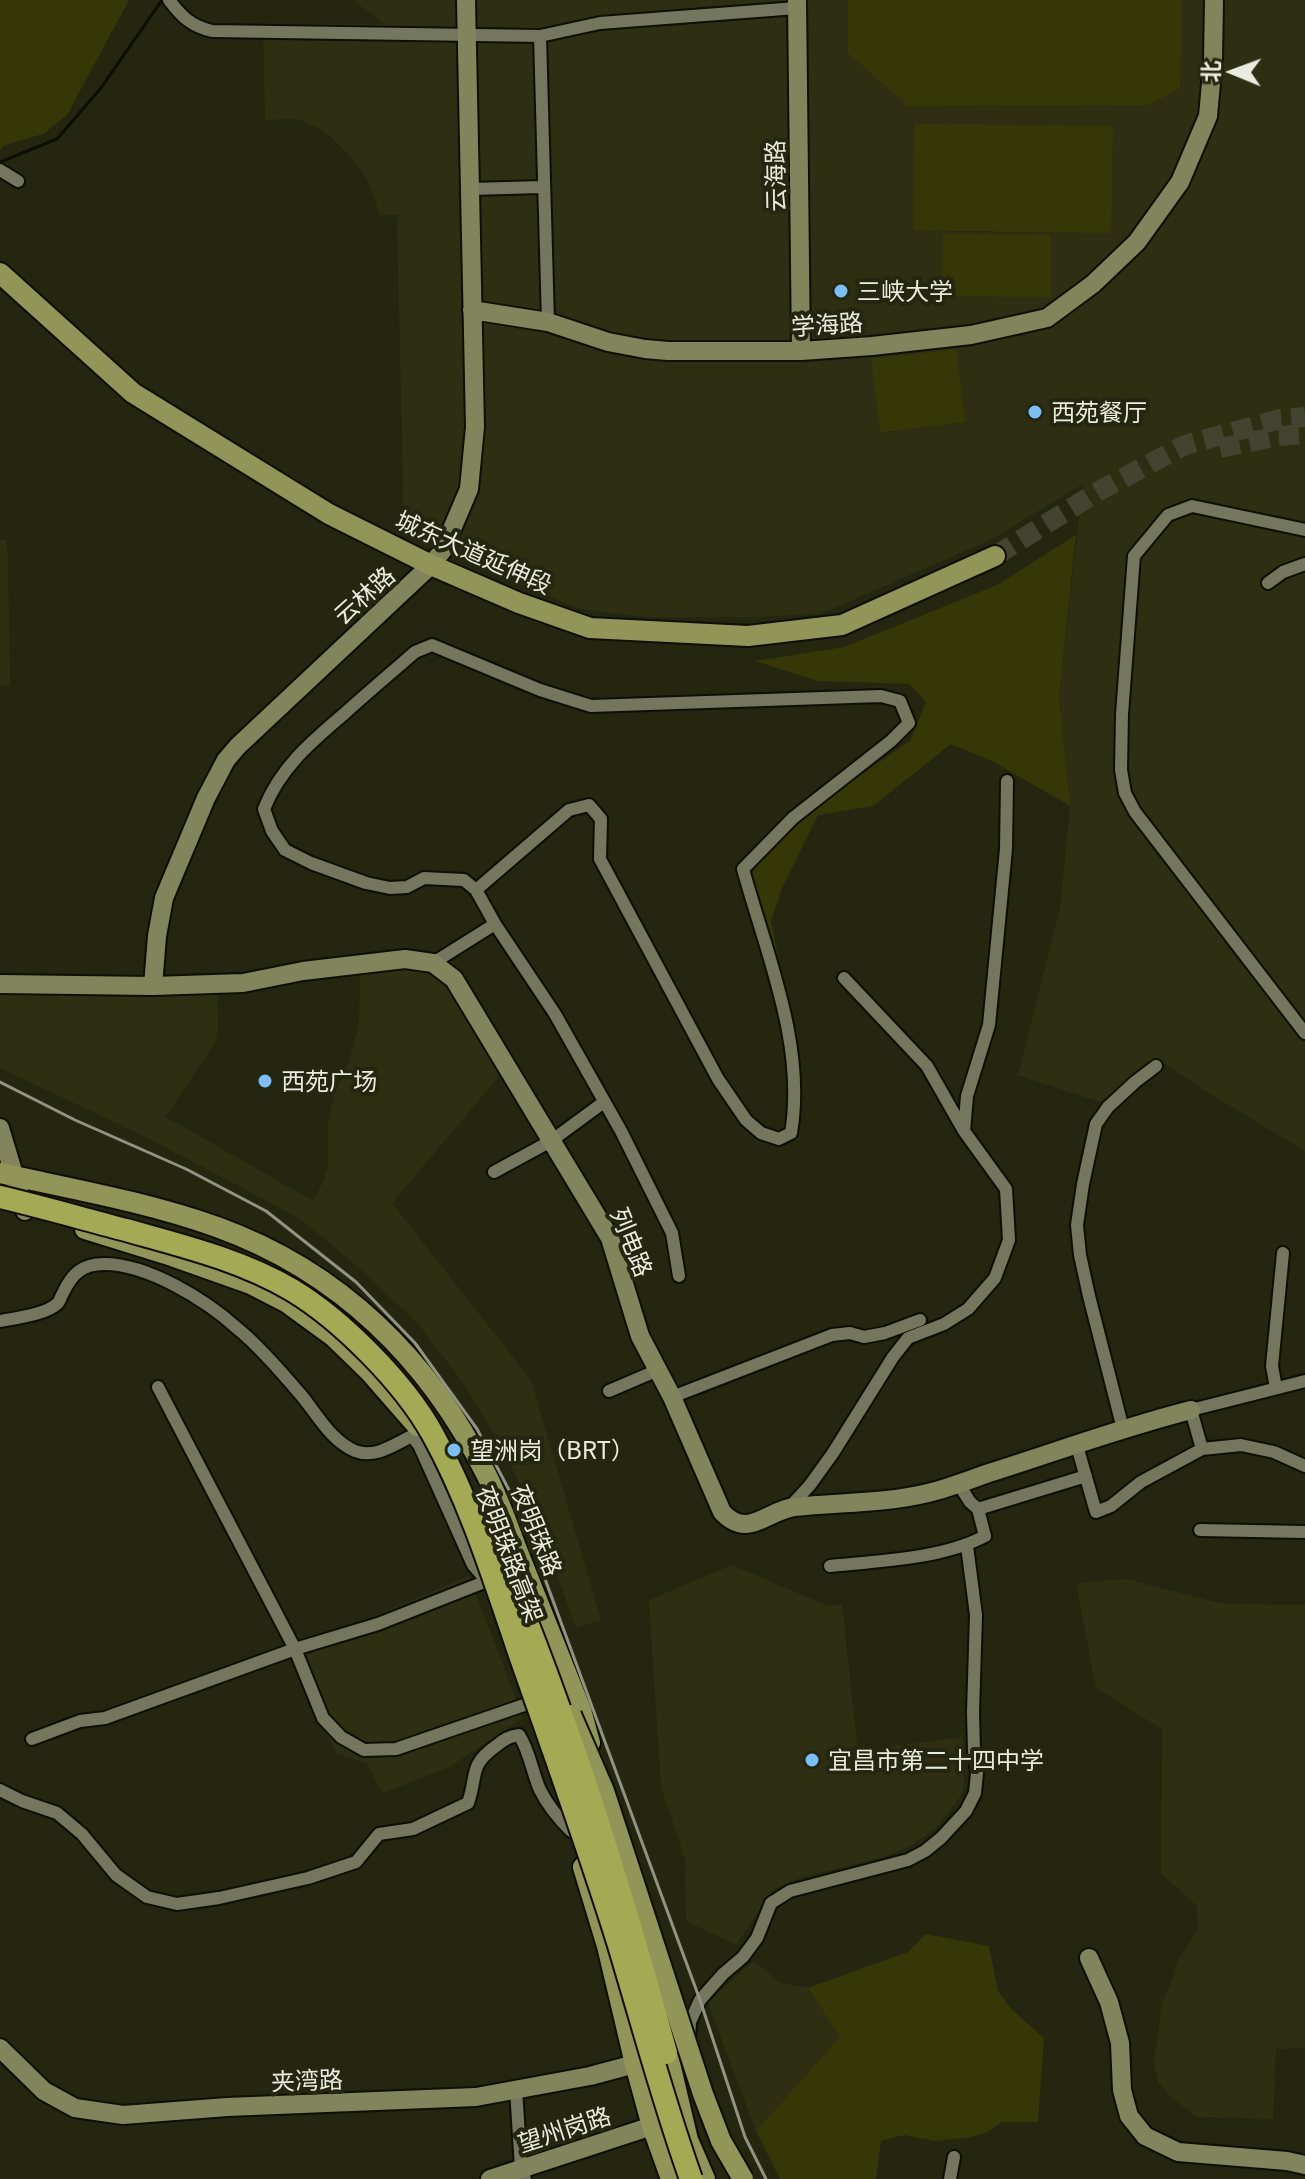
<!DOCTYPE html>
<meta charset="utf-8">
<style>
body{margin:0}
#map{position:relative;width:1305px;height:2179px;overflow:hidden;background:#242610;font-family:Georgia,"Noto Sans SC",serif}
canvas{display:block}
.north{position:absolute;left:1193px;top:32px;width:80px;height:80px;-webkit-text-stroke:6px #242610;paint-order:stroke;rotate:271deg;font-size:22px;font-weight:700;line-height:32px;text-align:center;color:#e9ebdd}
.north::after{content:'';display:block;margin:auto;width:28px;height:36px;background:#e9ebdd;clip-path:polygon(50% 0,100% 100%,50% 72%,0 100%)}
</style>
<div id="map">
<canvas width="1305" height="2179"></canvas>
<div class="north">北</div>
</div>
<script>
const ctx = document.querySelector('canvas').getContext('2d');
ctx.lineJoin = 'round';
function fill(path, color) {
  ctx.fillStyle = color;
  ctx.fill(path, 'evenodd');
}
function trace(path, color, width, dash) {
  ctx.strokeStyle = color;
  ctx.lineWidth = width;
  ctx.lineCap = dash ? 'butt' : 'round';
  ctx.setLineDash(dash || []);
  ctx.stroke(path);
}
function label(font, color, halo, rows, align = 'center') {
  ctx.font = font + ' Georgia,"Noto Sans SC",serif';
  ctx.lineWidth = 8;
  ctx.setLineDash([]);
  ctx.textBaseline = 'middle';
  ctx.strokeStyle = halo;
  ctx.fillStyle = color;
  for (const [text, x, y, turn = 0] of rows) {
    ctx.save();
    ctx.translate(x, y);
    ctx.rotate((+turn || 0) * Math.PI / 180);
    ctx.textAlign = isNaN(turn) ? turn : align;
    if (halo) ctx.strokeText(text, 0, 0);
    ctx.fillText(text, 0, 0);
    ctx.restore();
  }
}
fill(new Path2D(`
 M 353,0 L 1305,0 L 1305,1151 L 1204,1090 L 1158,1059 L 1100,1102 L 1018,1075 L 1060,909 L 1070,806 L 1059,696 L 1083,484 L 990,540 L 820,614 L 755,617 L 643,617 L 581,609 L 467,564 L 404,535 L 397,215 L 380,215 L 368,180 L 347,153 L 323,130 L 298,119 L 265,120 L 263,24 L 384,24 Z
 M 0,540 L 6,540 L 8,558 L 10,686 L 0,686 Z
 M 404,968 L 425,969 L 442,976 L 502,1073 L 392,1203 L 531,1380 L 601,1620 L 576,1628 L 540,1527 L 504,1451 L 464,1384 L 419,1325 L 358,1267 L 299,1218 L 148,1138 L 0,1068 L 0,994 L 217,989 L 218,1031 L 215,1043 L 166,1117 L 313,1201 L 322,1184 L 328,1167 L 328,1125 L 334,1095 L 347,1067 L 359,1026 L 360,972 Z
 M 732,1565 L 828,1606 L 842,1604 L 858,1751 L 963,1737 L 965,1770 L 963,1793 L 938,1826 L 909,1847 L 880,1858 L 800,1878 L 773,1890 L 736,1945 L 686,1921 L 685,1858 L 661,1787 L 649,1600 Z
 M 469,1576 L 523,1718 L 448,1768 L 382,1793 L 367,1763 L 336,1754 L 285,1642 L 361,1622 Z
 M 1127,1579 L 1223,1604 L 1305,1605 L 1305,2048 L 1276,2049 L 1273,2119 L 1196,2117 L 1171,2097 L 1158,2082 L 1154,2062 L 1162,2003 L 1173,1978 L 1177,1962 L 1198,1929 L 1197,1906 L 1161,1873 L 1162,1729 L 1096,1688 L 1076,1583 Z
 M 754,1961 L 781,1983 L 808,1988 L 840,2037 L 756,2131 L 708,2003 L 737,1975 Z`), '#2e2f12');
fill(new Path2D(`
 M 0,0 L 129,0 L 67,115 L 43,134 L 5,145 L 0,150 Z
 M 848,0 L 1182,0 L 1180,88 L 1148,105 L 908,106 L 848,53 Z
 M 914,124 L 1113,126 L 1111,233 L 913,230 Z
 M 943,234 L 1051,235 L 1051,297 L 942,296 Z
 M 956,349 L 965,422 L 880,432 L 871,359 Z
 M 1076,535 L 1059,696 L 1070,806 L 994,762 L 951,744 L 873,806 L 818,815 L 782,888 L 771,921 L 787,1002 L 774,1002 L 742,886 L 789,824 L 910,741 L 926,702 L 909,684 L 818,681 L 755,661 L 844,647 L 997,585 Z
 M 926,1934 L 989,1946 L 998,1991 L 1011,2009 L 1044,2038 L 1038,2122 L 1002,2122 L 988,2132 L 971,2137 L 935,2141 L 904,2135 L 881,2141 L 876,2179 L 780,2179 L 756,2131 L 840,2037 L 808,1988 L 908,1952 Z`), '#363706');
trace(new Path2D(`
 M 0,162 L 57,139 L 101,88 L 162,0`), '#0d0d00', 3);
trace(new Path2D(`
 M 1220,448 L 1278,436 L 1305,434
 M 995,556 L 1097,492 L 1185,445 L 1280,419 L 1305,417`), '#42442f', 20, [20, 10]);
const street = new Path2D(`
 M 169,0 C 182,17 191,26 212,31 L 540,36
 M 0,170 L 18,181
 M 470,189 L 543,187
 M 548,322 L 540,36 L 600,23 L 797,8
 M 1305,530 L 1192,506 L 1168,515 L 1134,556 L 1122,714 L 1121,770 L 1125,793 L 1135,812 L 1305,1033
 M 1268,583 L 1283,572 L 1305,564
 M 476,890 L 569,810 L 589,805 L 601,819 L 600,859 L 718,1079 L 746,1120 L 761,1133 L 779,1139 L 791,1133 C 806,1045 766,953 743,869 L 793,818 L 891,741 L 909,723 L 900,701 L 881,696 L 591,706 L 540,690 L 432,645 L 415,652 C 391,673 367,693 344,714 C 311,742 280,768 264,809 L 272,831 L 285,850 L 311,863 L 366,883 L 390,888 L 407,887 L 424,878 L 464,880 L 476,890 L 495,924 L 555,1014 L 621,1131 L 672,1233 L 679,1276
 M 433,963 L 495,924
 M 964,1131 L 967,1096 L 989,1025 L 1006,849 L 1007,781
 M 494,1172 L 551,1141 L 604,1102
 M 0,1321 C 15,1318 46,1315 58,1303 C 60,1301 61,1296 63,1293 C 72,1274 82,1264 104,1264 C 148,1264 206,1300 238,1329 C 258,1345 284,1375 301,1395 C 317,1414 331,1441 355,1451 C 375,1459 395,1444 412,1436 L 419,1445 L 473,1565 L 487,1581 L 378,1624 L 295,1649 L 105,1718 L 80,1721 L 32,1739
 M 158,1387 L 295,1649 L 323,1718 L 341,1737 L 364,1750 L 396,1749 L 527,1704
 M 1276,1388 L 1272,1366 L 1283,1253
 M 609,1391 L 658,1370
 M 672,1397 L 832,1335 L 850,1333 L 864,1337 L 885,1333 L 920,1320
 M 1123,1429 L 1089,1296 L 1080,1255 L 1077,1225 L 1083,1184 L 1096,1124 L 1108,1107 L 1135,1082 L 1156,1066
 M 1077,1446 L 1096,1512 L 1111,1506 L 1141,1482 L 1202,1449 L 1241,1445 L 1274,1452 L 1305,1466
 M 1202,1449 L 1191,1410 L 1305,1381
 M 789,1508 L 810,1485 L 833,1453 L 893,1357 L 908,1338 L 944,1324 L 968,1309 L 995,1278 L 1009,1240 L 1006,1189 L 964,1131 L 927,1066 L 844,978
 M 978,1509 L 1086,1476
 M 1200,1530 L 1305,1532
 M 830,1566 C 879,1561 942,1559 985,1536 L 978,1509 L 970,1502 L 958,1483
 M 0,1790 L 22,1801 L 57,1813 L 82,1834 L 116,1875 L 147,1897 L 177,1904 L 219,1898 L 308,1878 L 356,1862 L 379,1834 L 413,1829 L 468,1803 C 478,1775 468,1766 496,1746 C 504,1740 509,1736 519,1735 C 530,1752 532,1772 540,1790 C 548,1806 559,1819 571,1831
 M 689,2038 L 690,2022 L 700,2000 L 723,1974 L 743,1957 L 757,1938 L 771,1903 L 790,1891 L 908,1860 L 925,1851 L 941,1838 L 966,1811 L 975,1793 L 977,1773 L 974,1751 L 973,1712 L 976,1615 L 967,1546
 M 516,2089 L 521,2168 L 525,2179
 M 950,2179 L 954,2157`);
const secondary = new Path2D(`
 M 797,0 L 801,351
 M 472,310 L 548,322 L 608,342 L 645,349 L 668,351 L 801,351 L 872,346 L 971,335 L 1047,318 L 1093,284 L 1137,242 L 1180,182 L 1208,116 L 1213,61 L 1214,0
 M 0,984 L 153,986 L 243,983 L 303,971 L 405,959 L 433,963 L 454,979 L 610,1238 L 640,1336 L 672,1397 L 722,1512 C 748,1540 766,1511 794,1507 C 839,1502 883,1504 928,1493 C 949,1488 971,1479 992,1472 C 1058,1451 1124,1427 1191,1410
 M 153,986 L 157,936 L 164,898 L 206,798 L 226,760 L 238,746 L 431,565 L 443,550 L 469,489 L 475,427 L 466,0
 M 0,1128 L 25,1211
 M 1089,1958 L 1109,2002 L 1120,2043 L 1122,2090 L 1129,2116 L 1145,2136 L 1178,2152 L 1287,2161 L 1305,2165
 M 0,2048 L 44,2091 L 75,2108 L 123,2115 L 227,2107 L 476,2097 L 590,2076 L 635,2064
 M 490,2179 L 652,2126`);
const primary = new Path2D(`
 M 0,273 L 133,393 L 329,514 L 431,565 L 519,603 L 590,628 L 748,636 L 842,625 L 995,556
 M 0,1173 C 72,1189 147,1202 217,1227 C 339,1271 429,1359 486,1474 C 499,1499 508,1526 518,1552 C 539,1605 560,1657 581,1710 L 590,1743
 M 85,1229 L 172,1256 L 251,1284 L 286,1302 L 334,1337 L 369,1371 L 417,1426
 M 583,1867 L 607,1946 L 635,2064 L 652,2126 L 671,2179
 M 664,2038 L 688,2140 L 705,2179`);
trace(street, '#0e0f00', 16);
trace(secondary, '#0e0f00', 22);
trace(primary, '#0e0f00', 24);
trace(street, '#74765e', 12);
trace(secondary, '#82855b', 18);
trace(primary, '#919557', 20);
trace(new Path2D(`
 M 0,1082 L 75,1120 L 186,1169 L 266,1211 L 356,1282 L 415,1343 L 477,1429 L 520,1511 L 700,2000 L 745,2137 L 766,2179`), '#929483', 3);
const primaryBridge = new Path2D(`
 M 571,1715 L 604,1791 L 703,2094 L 721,2141 L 743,2179`);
const highwayBridge = new Path2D(`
 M 0,1197 C 42,1207 84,1219 126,1230 C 183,1246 241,1260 292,1290 C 342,1320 404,1383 432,1433 C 471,1503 495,1582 521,1658 C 554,1752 588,1846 618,1942 C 642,2021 663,2101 691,2179
 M 501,1558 C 568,1718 620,1885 666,2053`);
trace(primaryBridge, '#0e0f00', 24, []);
trace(highwayBridge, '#0e0f00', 26, []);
trace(primaryBridge, '#919557', 20);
trace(highwayBridge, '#a4a953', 22);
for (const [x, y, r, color] of [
 [841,291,8,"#79bff8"],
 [1035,412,8,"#79bff8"],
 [265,1081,8,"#79bff8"],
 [454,1450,8,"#79bff8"],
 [812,1760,8,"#79bff8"]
]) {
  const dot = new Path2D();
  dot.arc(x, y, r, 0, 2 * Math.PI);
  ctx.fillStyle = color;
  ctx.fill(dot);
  trace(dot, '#242610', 3);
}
label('24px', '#e9ebdd', '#242610', [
 ["云海路",775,176,-91],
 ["学海路",827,324,-4],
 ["城东大道延伸段",474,552,24],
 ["云林路",364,595,-42],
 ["列电路",632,1242,68],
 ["夜明珠路",537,1530,68],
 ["夜明珠路高架",510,1554,69],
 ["夹湾路",307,2080,-2],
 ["望州岗路",564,2129,-18]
]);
label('24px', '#e9ebdd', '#242610', [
 ["三峡大学",857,291],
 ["西苑餐厅",1051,412],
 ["西苑广场",281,1081],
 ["望洲岗（BRT）",470,1450],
 ["宜昌市第二十四中学",828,1760]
], 'left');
</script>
